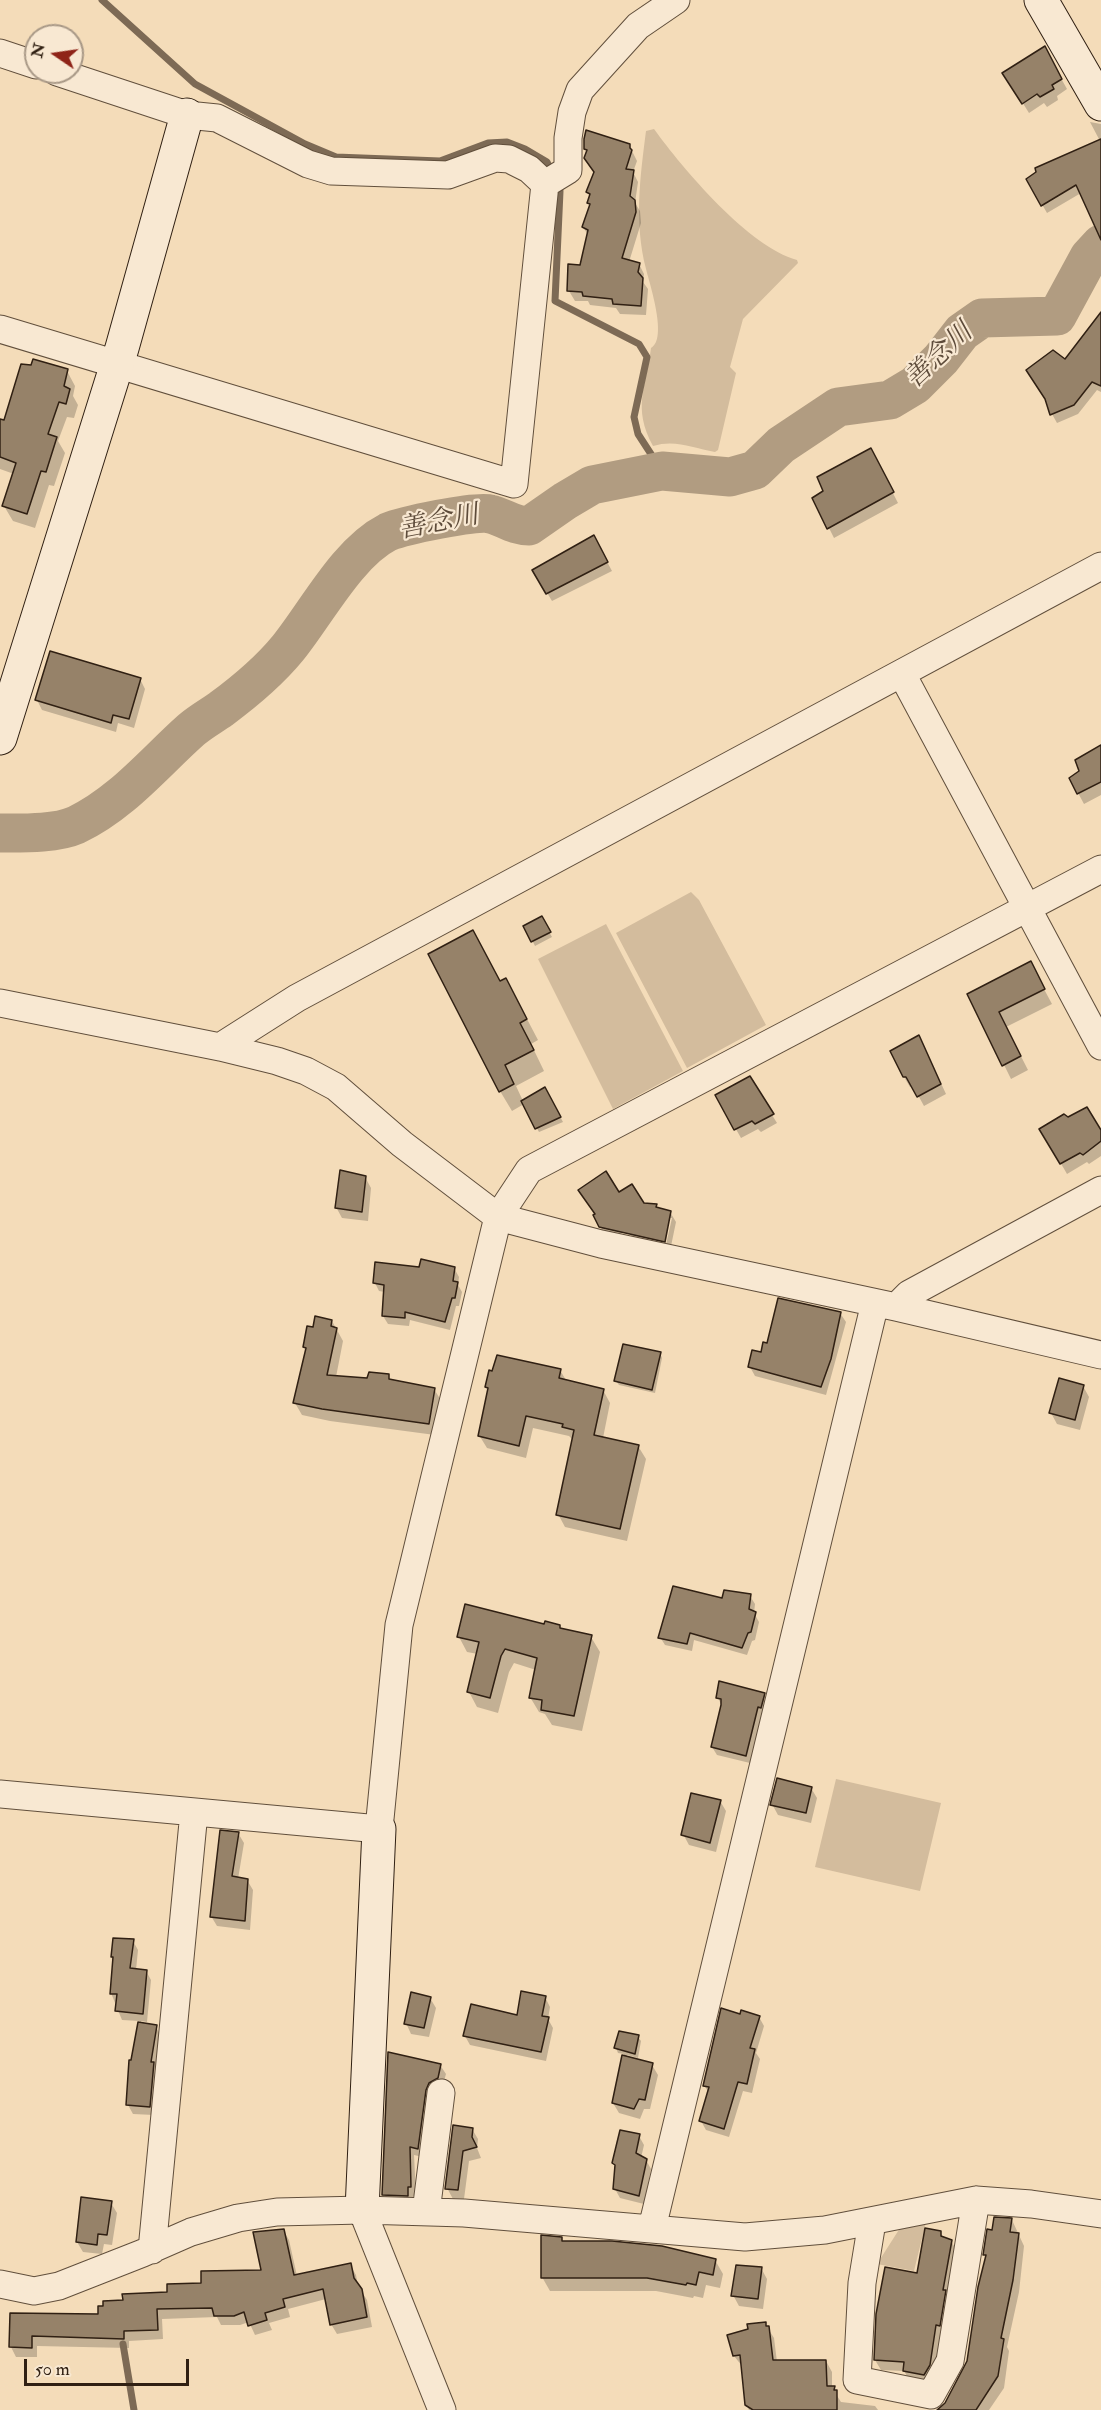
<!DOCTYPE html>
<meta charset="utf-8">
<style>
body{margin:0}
#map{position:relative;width:1101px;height:2410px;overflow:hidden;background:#f4dcb9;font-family:"IM FELL Double Pica",serif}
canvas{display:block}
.north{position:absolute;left:24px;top:24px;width:60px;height:60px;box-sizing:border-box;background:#f8e8d2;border:2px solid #a89886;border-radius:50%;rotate:283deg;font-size:16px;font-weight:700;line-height:24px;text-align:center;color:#302013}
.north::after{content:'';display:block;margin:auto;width:21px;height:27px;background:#8f2418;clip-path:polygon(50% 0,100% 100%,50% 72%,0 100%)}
.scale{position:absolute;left:24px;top:2359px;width:165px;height:27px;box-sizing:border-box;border:3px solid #302013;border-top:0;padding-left:8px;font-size:18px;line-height:21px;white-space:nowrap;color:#302013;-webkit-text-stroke:4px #f8e8d2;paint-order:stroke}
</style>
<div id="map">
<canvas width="1101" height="2410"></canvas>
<div class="north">N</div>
<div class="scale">50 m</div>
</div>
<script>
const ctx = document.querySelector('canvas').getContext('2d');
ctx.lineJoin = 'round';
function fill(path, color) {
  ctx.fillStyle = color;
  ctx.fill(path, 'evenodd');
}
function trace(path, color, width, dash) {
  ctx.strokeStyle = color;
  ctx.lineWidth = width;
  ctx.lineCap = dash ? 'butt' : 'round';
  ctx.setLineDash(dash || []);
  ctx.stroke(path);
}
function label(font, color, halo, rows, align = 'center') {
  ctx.font = font + ' "IM FELL Double Pica","Noto Serif JP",serif';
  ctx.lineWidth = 4.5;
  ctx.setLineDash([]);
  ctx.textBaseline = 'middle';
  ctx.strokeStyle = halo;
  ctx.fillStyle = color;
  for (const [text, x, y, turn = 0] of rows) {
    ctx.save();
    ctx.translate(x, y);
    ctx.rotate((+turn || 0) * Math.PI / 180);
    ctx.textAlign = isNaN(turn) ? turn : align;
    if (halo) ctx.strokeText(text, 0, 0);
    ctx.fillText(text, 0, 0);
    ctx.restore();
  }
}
fill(new Path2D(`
 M 654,129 C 683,169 749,247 797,260 L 798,263 L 743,319 L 730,367 L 736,373 L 718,450 L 715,452 C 693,448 675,439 653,446 C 632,407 646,388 651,348 C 668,339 650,285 646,269 C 634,222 640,178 646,131 Z
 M 691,892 L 699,900 L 766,1025 L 687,1068 L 616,933 Z
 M 606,924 L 683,1071 L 613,1109 L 538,959 Z
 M 836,1779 L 941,1803 L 920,1891 L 815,1867 Z
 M 926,2222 L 914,2271 L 877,2264 L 902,2225 Z`), '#d3bc9d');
fill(new Path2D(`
 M 1044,48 L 1067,89 L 1057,96 L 1058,100 L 1047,107 L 1044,103 L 1029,113 L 1004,73 Z
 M 1090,122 L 1101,124 L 1101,226 L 1081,193 L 1047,213 L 1028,180 L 1100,141 Z
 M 629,145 L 637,161 L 633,172 L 638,182 L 635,203 L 640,211 L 641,223 L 629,262 L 639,264 L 644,274 L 643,282 L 648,289 L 646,315 L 620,314 L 616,308 L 590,305 L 588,301 L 575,301 L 569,291 L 581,266 L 588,235 L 583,227 L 591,206 L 589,203 L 591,197 L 588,192 L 595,173 L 585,148 Z
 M 1101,323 L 1101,392 L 1097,390 L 1078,414 L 1057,423 L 1052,414 L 1065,361 Z
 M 67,371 L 75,386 L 73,396 L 78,405 L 74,418 L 67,417 L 58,441 L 65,453 L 54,486 L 49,485 L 35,528 L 13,521 L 4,506 L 14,474 L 0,469 L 0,420 L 5,422 Z
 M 876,460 L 898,503 L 834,538 L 814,498 Z
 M 598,545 L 612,571 L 552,601 L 534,571 Z
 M 140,679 L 145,689 L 134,728 L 118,723 L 116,732 L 42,710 L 37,700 Z
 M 1101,747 L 1101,795 L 1084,804 L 1070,778 L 1081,772 Z
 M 541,918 L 552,937 L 535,946 L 525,926 Z
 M 1030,963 L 1052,1004 L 1006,1027 L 1028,1070 L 1011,1079 L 969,994 Z
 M 500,982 L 517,1000 L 538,1040 L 531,1044 L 544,1071 L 516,1086 L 523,1101 L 545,1089 L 563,1122 L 539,1132 L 524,1104 L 512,1111 L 500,1091 Z
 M 924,1047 L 946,1094 L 924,1106 L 913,1086 L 910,1087 L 904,1077 Z
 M 717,1096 L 772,1115 L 777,1123 L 761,1132 L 758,1129 L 741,1138 Z
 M 1041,1129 L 1101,1133 L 1101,1156 L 1089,1164 L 1087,1162 L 1067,1174 Z
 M 365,1177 L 371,1188 L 368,1221 L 342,1218 L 336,1207 Z
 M 619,1194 L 670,1212 L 676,1222 L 670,1251 L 636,1243 L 630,1234 L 631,1229 L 612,1238 L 606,1237 L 595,1216 ZM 668,1218 L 672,1218 L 665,1249 L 662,1249 Z
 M 454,1268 L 459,1277 L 458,1285 L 462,1292 L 459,1306 L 456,1306 L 450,1330 L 410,1320 L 409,1326 L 388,1324 L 383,1316 L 385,1292 L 379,1291 L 375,1283 L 420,1269 Z
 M 840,1313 L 846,1322 L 826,1395 L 755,1376 L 750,1367 L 768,1345 Z
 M 332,1321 L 343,1341 L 336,1377 L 368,1379 L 388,1376 L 391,1381 L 434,1389 L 442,1402 L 435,1435 L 330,1421 L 302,1415 L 295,1403 L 307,1350 L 305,1347 L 315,1329 Z
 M 660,1353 L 662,1358 L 655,1393 L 619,1385 L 616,1381 Z
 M 560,1370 L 567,1382 L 603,1390 L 610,1403 L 603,1438 L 638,1446 L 646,1459 L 627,1541 L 565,1527 L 558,1514 L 573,1440 L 569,1436 L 533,1428 L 526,1458 L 487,1448 L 479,1435 L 489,1392 L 486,1387 Z
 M 1083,1386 L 1089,1397 L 1080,1430 L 1057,1424 L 1051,1413 Z
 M 750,1596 L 755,1604 L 754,1613 L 759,1622 L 755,1640 L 752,1641 L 747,1655 L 694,1640 L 692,1651 L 665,1645 L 660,1637 L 724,1600 Z
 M 546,1626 L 591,1637 L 600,1652 L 582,1731 L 552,1725 L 545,1714 L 539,1712 L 530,1697 L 536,1670 L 514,1663 L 509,1672 L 498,1713 L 477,1707 L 469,1692 L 478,1654 L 467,1652 L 459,1637 Z
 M 764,1695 L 768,1703 L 763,1714 L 750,1763 L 717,1755 L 712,1747 L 722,1706 L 718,1698 Z
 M 811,1788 L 817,1798 L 811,1823 L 778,1815 L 772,1804 Z
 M 720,1801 L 726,1811 L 716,1852 L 689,1845 L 683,1834 Z
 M 238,1833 L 244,1843 L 238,1879 L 247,1880 L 253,1890 L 250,1930 L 217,1926 L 211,1916 Z
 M 133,1941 L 138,1950 L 136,1970 L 146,1971 L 151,1980 L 147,2022 L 141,2021 L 140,2024 L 156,2027 L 161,2036 L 156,2067 L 158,2072 L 154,2115 L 133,2114 L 128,2105 L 132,2062 L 140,2021 L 122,2020 L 111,1993 L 115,1960 L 113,1957 Z
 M 545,1997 L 550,2007 L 548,2019 L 553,2028 L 546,2061 L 470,2045 L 465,2036 L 518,2016 Z
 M 430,1998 L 436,2008 L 429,2037 L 411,2034 L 406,2023 Z
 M 741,2016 L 759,2017 L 764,2026 L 756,2053 L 760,2059 L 752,2093 L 743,2091 L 729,2137 L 706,2130 L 701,2121 L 709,2093 L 704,2085 Z
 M 638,2037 L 641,2041 L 638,2058 L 627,2055 L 626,2058 L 652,2065 L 658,2075 L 650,2109 L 644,2109 L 640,2119 L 619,2113 L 613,2103 L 624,2054 L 618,2053 L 616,2048 Z
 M 389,2053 L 440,2065 L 446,2074 L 423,2157 L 414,2155 L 416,2195 L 413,2196 L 413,2204 L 389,2203 L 384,2194 Z
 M 472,2129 L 478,2139 L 477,2148 L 481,2158 L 469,2161 L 464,2199 L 453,2199 L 447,2188 Z
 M 639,2136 L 644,2145 L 641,2158 L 646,2160 L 651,2169 L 644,2204 L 620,2198 L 615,2189 Z
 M 111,2203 L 117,2213 L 112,2245 L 104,2244 L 102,2254 L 83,2252 L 77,2242 Z
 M 1012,2220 L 1024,2246 L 1019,2292 L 1007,2347 L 1009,2351 L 1004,2388 L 989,2410 L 941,2410 L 969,2361 L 987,2258 L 985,2254 L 993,2231 Z
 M 283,2230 L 289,2240 L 297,2276 L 350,2265 L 356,2275 L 358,2286 L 367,2300 L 372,2327 L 337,2334 L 331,2324 L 326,2299 L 288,2309 L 290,2317 L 269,2323 L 272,2330 L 255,2335 L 249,2322 L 240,2325 L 221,2325 L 217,2317 L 162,2319 L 163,2339 L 129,2341 L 129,2348 L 37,2346 L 37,2357 L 16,2357 L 11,2347 L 11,2314 L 100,2316 L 124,2302 L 169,2294 L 262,2271 Z
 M 940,2232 L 944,2239 L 951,2241 L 957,2251 L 935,2375 L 930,2384 L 910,2381 L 904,2371 L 881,2370 L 875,2360 Z
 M 561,2239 L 563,2243 L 715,2260 L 723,2274 L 720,2288 L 706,2285 L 703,2298 L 694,2296 L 693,2298 L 656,2291 L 550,2291 L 542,2277 Z
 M 761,2268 L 767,2279 L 763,2309 L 739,2306 L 733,2295 Z
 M 765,2324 L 774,2338 L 777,2362 L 826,2361 L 832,2372 L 832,2388 L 841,2402 L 875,2406 L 878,2410 L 749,2410 L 746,2404 L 742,2366 L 734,2356 Z`), '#0003');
trace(new Path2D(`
 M 102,0 L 195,84 L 305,144 L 336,157 L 440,161 L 488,143 L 507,142 L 525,149 L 547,162 L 553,174
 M 557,184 L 560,191 L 555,301 L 639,344 L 647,357 L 634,417 L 638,434 L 662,471
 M 123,2344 L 134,2410`), '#7d6a55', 7);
trace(new Path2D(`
 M 0,833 C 22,833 56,834 76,825 C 122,803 154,763 191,730 C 200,722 211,716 221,709 C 244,692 270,670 288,648 C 317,612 347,553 388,532 C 402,526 476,510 490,514 C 504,517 513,526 529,526 L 565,501 L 592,485 L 662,471 L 730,477 L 755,470 L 781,445 L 838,407 L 890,400 L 915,385 L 941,359 L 962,332 L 982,318 L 1057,316 L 1089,257 L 1101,244`), '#b19c81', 39);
const building = new Path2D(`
 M 1045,46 L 1062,79 L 1052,85 L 1054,89 L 1040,97 L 1037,94 L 1022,104 L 1002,73 Z
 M 586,130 L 630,144 L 630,148 L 632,150 L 626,169 L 634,170 L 630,196 L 635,200 L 636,212 L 622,258 L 640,263 L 638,272 L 643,278 L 641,306 L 613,304 L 612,299 L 583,296 L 582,292 L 567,291 L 568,264 L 580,265 L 588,230 L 582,227 L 590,204 L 587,203 L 590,194 L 586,192 L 594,172 L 584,158 L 587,150 L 584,149 L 584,139 Z
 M 1101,139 L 1101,240 L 1076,185 L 1041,206 L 1026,179 L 1036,172 L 1035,168 Z
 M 1101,312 L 1101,386 L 1092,382 L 1074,405 L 1050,415 L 1045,399 L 1026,370 L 1053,350 L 1065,359 Z
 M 33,359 L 68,369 L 64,386 L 70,389 L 66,404 L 59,402 L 48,434 L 57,437 L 46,472 L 41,471 L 27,514 L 2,506 L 16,463 L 0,457 L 0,419 L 4,420 L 21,364 L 31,365 Z
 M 871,448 L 894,492 L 827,529 L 812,498 L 823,491 L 817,477 Z
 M 594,535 L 608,562 L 546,594 L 532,570 Z
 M 50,651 L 141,678 L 129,719 L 113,715 L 111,723 L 35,700 Z
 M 1101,745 L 1101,782 L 1077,794 L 1069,778 L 1079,771 L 1075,760 Z
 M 542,916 L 551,932 L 531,942 L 523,926 Z
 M 473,930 L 500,981 L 506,978 L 527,1019 L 520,1023 L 534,1050 L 505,1065 L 514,1084 L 499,1092 L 428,954 Z
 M 1031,961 L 1045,989 L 999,1012 L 1021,1056 L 1002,1066 L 967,994 Z
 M 919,1035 L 941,1084 L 917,1097 L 906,1077 L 903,1077 L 890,1051 Z
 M 750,1076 L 774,1114 L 755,1124 L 752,1121 L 734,1130 L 715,1095 Z
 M 545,1087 L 561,1117 L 535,1129 L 521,1101 Z
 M 1087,1107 L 1101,1130 L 1101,1141 L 1083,1155 L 1080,1153 L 1060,1164 L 1039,1129 L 1064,1114 L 1068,1117 Z
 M 340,1170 L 366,1176 L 362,1212 L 335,1208 Z
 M 606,1171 L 619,1192 L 632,1184 L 644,1203 L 657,1204 L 656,1207 L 671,1211 L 665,1242 L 599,1227 L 593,1215 L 595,1214 L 578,1190 Z
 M 421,1259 L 455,1267 L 453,1281 L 458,1282 L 455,1298 L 452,1298 L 445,1322 L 405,1312 L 405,1318 L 382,1316 L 384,1285 L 373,1283 L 375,1262 L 419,1267 Z
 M 778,1298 L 841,1312 L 831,1359 L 821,1387 L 748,1367 L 752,1350 L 761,1352 L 763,1342 L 767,1343 Z
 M 315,1316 L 332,1320 L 331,1326 L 337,1328 L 327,1375 L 367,1378 L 369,1372 L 389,1374 L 389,1379 L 435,1388 L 429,1424 L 322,1409 L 293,1403 L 306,1348 L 303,1347 L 307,1326 L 313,1327 Z
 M 623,1344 L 661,1352 L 652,1390 L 614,1381 Z
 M 497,1355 L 561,1369 L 559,1378 L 604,1389 L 594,1435 L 639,1445 L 620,1529 L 556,1515 L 574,1430 L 562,1427 L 563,1424 L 526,1416 L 519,1446 L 478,1436 L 488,1388 L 485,1387 L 489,1370 L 492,1371 Z
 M 1059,1378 L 1084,1385 L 1075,1420 L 1049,1413 Z
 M 673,1586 L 722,1598 L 724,1590 L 751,1594 L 749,1609 L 756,1612 L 751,1632 L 748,1633 L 742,1648 L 690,1633 L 687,1644 L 658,1638 Z
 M 465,1604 L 544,1624 L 545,1621 L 560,1625 L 560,1628 L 592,1635 L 574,1716 L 541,1710 L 542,1700 L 529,1698 L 537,1658 L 505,1649 L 501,1656 L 490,1698 L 467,1692 L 479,1642 L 457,1637 Z
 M 719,1681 L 765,1693 L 761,1708 L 758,1707 L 746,1756 L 711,1747 L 721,1705 L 721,1699 L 716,1698 Z
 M 777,1778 L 812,1787 L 806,1813 L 770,1805 Z
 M 691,1793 L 721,1800 L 710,1843 L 681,1835 Z
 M 220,1830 L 239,1832 L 232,1876 L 248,1879 L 245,1921 L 210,1917 Z
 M 113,1938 L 134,1939 L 130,1968 L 147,1970 L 143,2014 L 115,2011 L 117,1994 L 110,1994 L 113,1957 L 111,1957 Z
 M 521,1991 L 546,1996 L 542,2016 L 549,2017 L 541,2052 L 463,2036 L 471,2004 L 517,2015 Z
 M 411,1992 L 431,1997 L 424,2028 L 404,2024 Z
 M 721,2008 L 740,2014 L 741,2010 L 760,2016 L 750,2048 L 755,2049 L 747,2084 L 738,2082 L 724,2129 L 699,2121 L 709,2087 L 703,2086 Z
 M 138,2022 L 157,2025 L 151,2062 L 154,2062 L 150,2107 L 126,2105 L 129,2060 L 131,2060 Z
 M 619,2031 L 639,2035 L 635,2054 L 614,2048 Z
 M 388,2052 L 441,2064 L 438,2078 L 429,2083 L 426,2090 L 418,2149 L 410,2147 L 411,2187 L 408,2187 L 408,2196 L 382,2195 Z
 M 622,2055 L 653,2063 L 645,2100 L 639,2099 L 634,2109 L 612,2103 Z
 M 453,2125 L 473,2128 L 472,2137 L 477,2147 L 463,2151 L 458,2190 L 445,2189 Z
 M 620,2130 L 640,2134 L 636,2153 L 647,2159 L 639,2196 L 613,2189 L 615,2165 L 612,2163 Z
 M 81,2197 L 112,2201 L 107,2235 L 98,2234 L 97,2245 L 76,2242 Z
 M 994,2217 L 1012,2218 L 1010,2232 L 1019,2233 L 1013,2280 L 1001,2338 L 1004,2339 L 998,2376 L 976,2410 L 937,2410 L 945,2403 L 967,2361 L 978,2287 L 986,2255 L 983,2255 L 987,2229 L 992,2230 Z
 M 925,2228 L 941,2231 L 941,2236 L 952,2240 L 943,2290 L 946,2290 L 940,2326 L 936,2325 L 930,2365 L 924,2375 L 903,2371 L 904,2362 L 874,2360 L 876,2314 L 885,2267 L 917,2273 Z
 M 284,2229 L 294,2275 L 351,2263 L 354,2278 L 362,2289 L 367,2317 L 330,2325 L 323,2289 L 283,2299 L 285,2307 L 265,2313 L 267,2320 L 248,2326 L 244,2312 L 234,2316 L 214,2316 L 212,2308 L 157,2309 L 158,2330 L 124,2331 L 124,2339 L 32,2336 L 32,2348 L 9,2347 L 10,2313 L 98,2314 L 98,2306 L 103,2306 L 103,2301 L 123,2300 L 122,2294 L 167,2292 L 167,2284 L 201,2283 L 201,2271 L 261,2270 L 253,2232 Z
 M 541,2235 L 562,2237 L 562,2241 L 612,2241 L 662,2246 L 716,2259 L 713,2275 L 699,2272 L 696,2285 L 687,2283 L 686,2285 L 647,2278 L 541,2278 Z
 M 736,2265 L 762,2267 L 758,2299 L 731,2296 Z
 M 766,2322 L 766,2326 L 769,2326 L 773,2360 L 826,2360 L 827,2386 L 835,2386 L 834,2390 L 837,2390 L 837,2410 L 753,2410 L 745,2405 L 740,2355 L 733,2356 L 727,2335 L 748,2329 L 747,2324 Z`);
fill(building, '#968269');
trace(building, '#302013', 1.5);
const street = new Path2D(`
 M 0,53 L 36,65
 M 57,72 L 187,115 L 217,118 L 308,164 L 331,171 L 448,175 L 495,158 L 509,159 L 529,169 L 545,184
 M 0,329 L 514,484 L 545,184 L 568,170 L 568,138 L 572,112 L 580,90 L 638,26 L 676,0
 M 902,674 L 1101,1046
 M 0,1003 L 220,1047 L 277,1061 L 306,1071 L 336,1087 L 402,1144 L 498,1217 L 601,1244 L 896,1307 L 1101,1355
 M 220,1047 L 297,998 L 1101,566
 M 896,1307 L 909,1294 L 1101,1190
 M 0,1794 L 379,1829 L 399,1625 L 498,1217 L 529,1170 L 1101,869
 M 362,2210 L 442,2410
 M 426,2212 L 441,2093
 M 872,2222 L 862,2283 L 857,2380 L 931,2395 L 950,2361 L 976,2200
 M 652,2228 L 875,1303
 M 152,2250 L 194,1812
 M 0,2284 L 34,2291 L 59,2286 L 143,2253 L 191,2232 L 238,2218 L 277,2212 L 362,2210 L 464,2213 L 745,2237 L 825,2230 L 976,2200 L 1031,2204 L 1101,2214`);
const secondary = new Path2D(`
 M 1041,0 L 1101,104
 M 0,738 L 122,348 L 187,115
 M 362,2210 L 379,1829`);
trace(street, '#614f3c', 29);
trace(secondary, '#302013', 35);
trace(street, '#f8e8d2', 27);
trace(secondary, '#f8e8d2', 33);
label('italic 27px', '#5d4b3a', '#f8e8d2', [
 ["善念川",940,357,-43],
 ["善念川",439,524,-11]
]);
</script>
